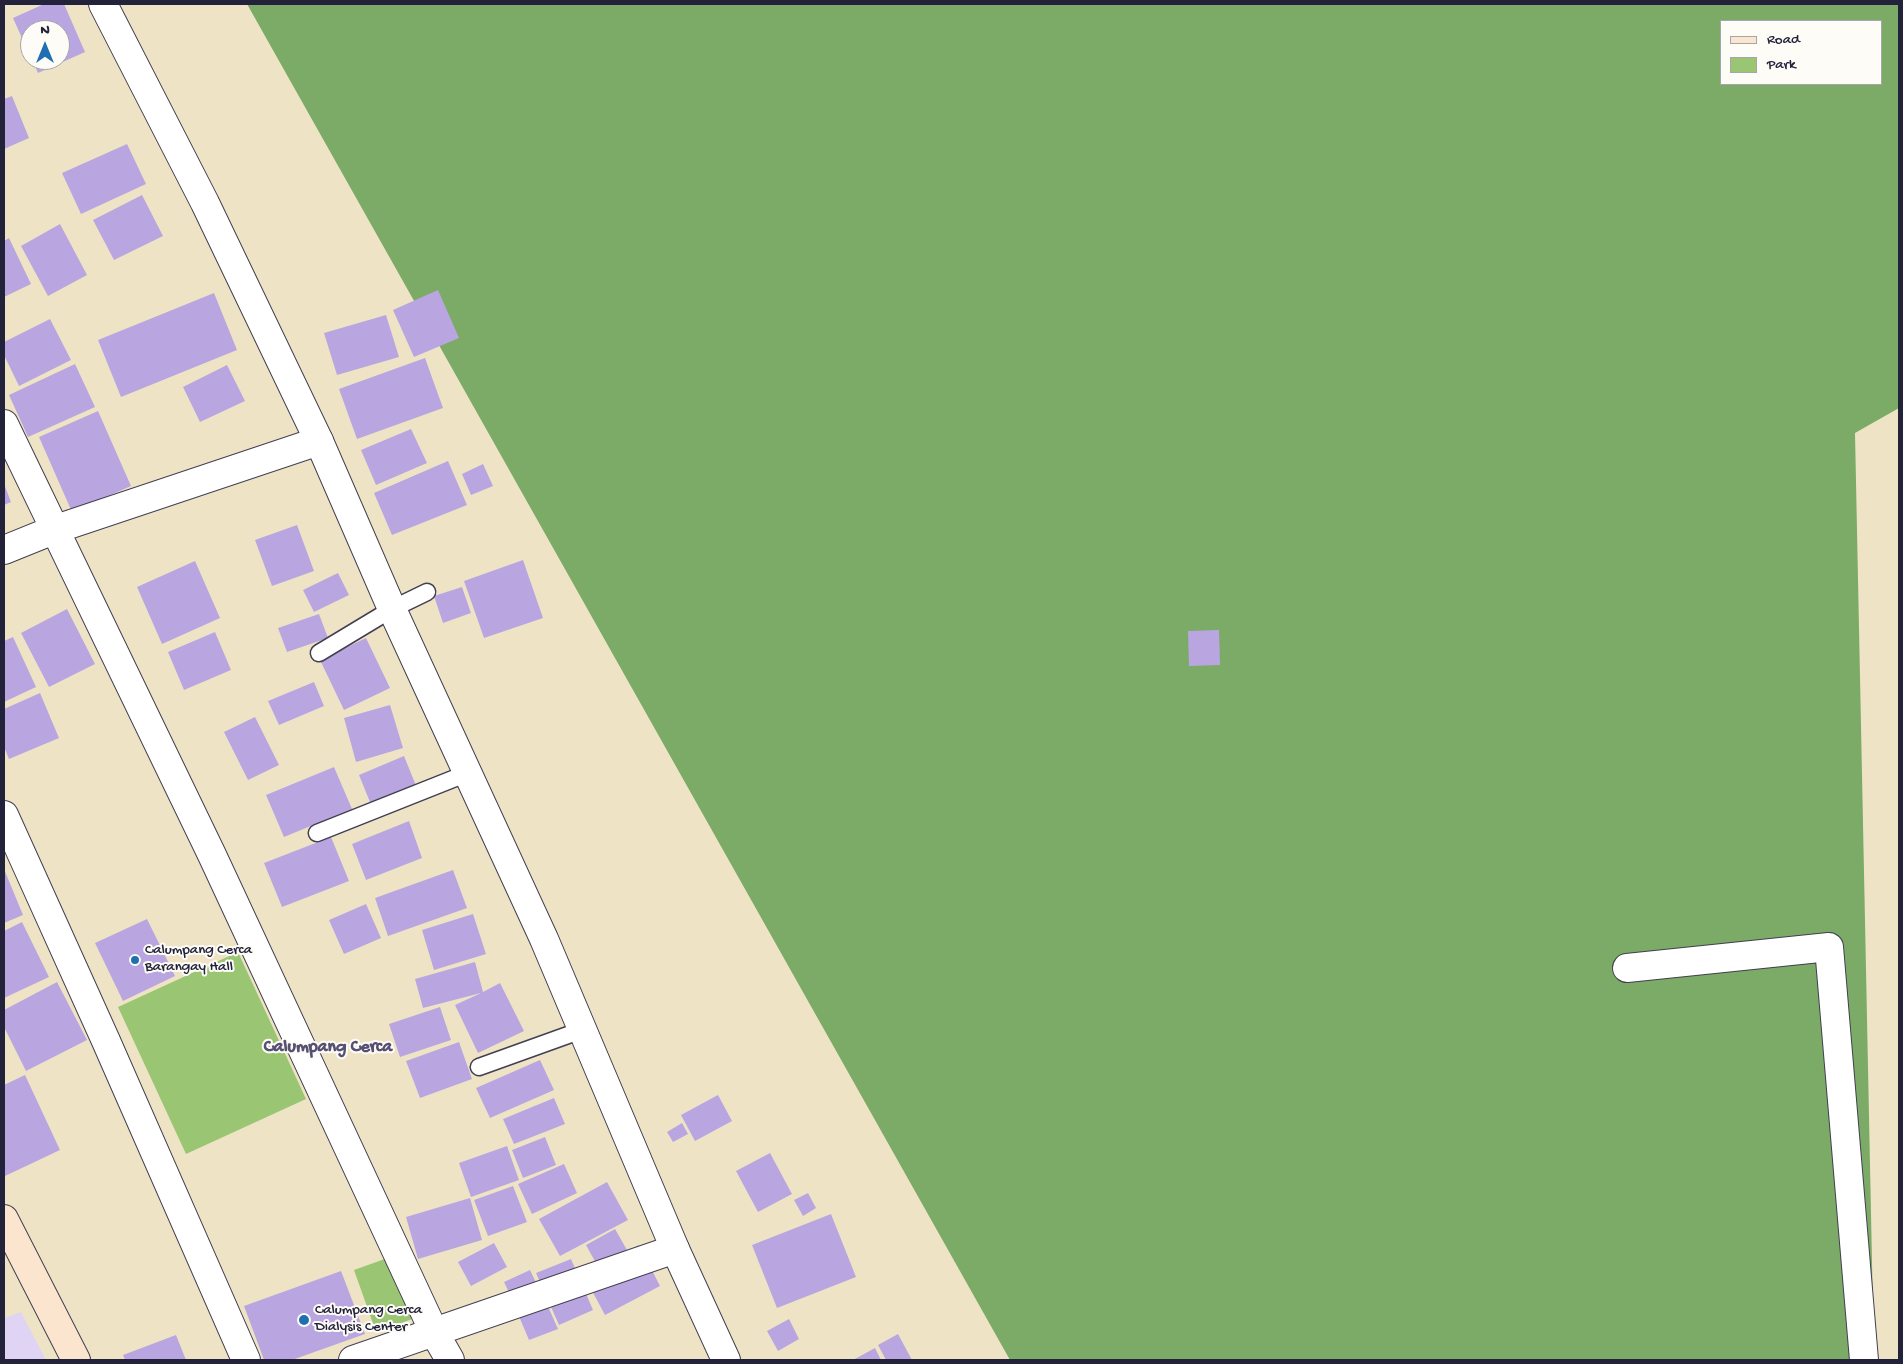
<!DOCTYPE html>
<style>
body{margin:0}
#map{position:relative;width:1903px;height:1364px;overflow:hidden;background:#efe3c6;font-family:"Gochi Hand",sans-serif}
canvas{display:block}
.frame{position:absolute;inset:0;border:5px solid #22223b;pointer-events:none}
.legend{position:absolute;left:1720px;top:20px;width:162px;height:65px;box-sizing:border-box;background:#fdfcf7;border:1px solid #a5a5ac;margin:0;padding:6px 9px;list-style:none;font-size:15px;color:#22223b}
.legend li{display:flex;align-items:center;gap:10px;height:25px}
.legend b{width:25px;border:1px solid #a5a5ac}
.north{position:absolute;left:20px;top:20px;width:50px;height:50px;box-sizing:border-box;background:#fdfcf7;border:1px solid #a5a5ac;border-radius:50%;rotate:0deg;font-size:14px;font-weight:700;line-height:20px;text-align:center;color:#22223b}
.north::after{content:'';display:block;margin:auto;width:18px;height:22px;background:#1f6fb2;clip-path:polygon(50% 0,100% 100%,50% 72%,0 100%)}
</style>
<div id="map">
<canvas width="1903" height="1364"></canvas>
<div class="frame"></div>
<ul class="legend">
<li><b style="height:6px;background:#fbe5cf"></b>Road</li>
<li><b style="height:14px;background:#9ac674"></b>Park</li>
</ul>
<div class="north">N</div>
</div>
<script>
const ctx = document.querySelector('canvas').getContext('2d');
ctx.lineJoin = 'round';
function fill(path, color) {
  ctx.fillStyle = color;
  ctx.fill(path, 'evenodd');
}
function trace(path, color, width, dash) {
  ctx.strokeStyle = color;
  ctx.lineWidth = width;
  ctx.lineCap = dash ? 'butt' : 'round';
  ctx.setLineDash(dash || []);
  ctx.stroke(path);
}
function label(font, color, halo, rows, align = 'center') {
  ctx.font = font + ' "Gochi Hand",sans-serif';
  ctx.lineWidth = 4;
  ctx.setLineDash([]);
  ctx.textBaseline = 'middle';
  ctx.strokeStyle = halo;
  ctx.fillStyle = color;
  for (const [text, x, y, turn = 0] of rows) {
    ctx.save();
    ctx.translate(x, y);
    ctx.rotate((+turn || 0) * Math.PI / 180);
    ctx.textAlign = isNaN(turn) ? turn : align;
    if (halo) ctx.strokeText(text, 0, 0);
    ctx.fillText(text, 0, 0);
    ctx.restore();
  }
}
fill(new Path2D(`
 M 21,1312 L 46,1360 L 4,1360 L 4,1318 Z`), '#e0d4f4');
fill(new Path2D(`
 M 238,952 L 306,1099 L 186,1154 L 118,1007 Z
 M 393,1256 L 415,1318 L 376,1332 L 354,1270 Z`), '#9ac674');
fill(new Path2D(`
 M 247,4 L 1899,4 L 1899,408 L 1855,433 L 1874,1360 L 1010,1360 ZM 1722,21 L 1882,21 L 1882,84 L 1722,84 Z`), '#7bab66');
fill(new Path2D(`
 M 44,4 L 64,4 L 85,52 L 38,73 L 32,60 L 60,60 L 60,30 L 30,30 L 30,56 L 13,18 Z
 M 12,96 L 29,138 L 4,149 L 4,99 Z
 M 127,144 L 146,184 L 81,214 L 62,173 Z
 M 142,195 L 163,236 L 114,260 L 93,220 Z
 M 60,224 L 87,275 L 48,296 L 21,246 Z
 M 9,238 L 31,284 L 4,297 L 4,241 Z
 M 438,290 L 459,338 L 414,357 L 393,310 Z
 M 214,293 L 237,350 L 121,397 L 98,340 Z
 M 386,315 L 399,357 L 337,375 L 324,333 Z
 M 50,319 L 71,360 L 19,386 L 4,355 L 4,342 Z
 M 425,358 L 443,408 L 357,439 L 339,389 Z
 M 75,364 L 95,407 L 28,437 L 9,395 Z
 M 227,365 L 245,401 L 200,422 L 183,387 Z
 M 98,411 L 131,486 L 72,512 L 39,437 Z
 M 411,429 L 427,463 L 376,485 L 361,450 Z
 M 448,461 L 467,505 L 392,535 L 374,493 Z
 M 483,464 L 493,486 L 471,495 L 462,474 Z
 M 4,484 L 11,502 L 4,505 Z
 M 297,525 L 314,571 L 272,586 L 255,540 Z
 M 523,560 L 543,618 L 484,638 L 464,581 Z
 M 195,561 L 220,618 L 162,644 L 137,587 Z
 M 338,573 L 349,595 L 314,612 L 303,590 Z
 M 462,587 L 471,613 L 443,623 L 434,596 Z
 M 67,609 L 95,664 L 49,687 L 21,633 Z
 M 319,614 L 328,638 L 287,652 L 278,628 Z
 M 1219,630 L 1220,665 L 1189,666 L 1188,631 Z
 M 215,632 L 231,670 L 184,690 L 168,652 Z
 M 13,637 L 36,687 L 4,702 L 4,641 Z
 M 366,638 L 390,688 L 344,710 L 320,660 Z
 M 314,682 L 324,706 L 279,725 L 268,701 Z
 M 40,693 L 59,738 L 9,759 L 4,747 L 4,709 Z
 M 390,705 L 403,748 L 356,762 L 344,718 Z
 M 255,717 L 279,765 L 248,780 L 224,732 Z
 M 404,756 L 417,788 L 372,807 L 359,775 Z
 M 334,767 L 352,809 L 284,837 L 266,795 Z
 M 409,821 L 422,858 L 366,880 L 352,844 Z
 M 331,837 L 349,881 L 282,907 L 264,863 Z
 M 4,869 L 23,915 L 4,923 Z
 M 453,870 L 467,908 L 388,936 L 375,898 Z
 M 366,904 L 381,938 L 344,954 L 329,920 Z
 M 473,914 L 486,954 L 434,970 L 422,930 Z
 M 147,919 L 175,976 L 123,1001 L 95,943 Z
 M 22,922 L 49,977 L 4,998 L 4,931 Z
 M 475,962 L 483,992 L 500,983 L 524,1031 L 478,1053 L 455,1005 L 481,993 L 423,1008 L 415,979 Z
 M 57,982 L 87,1040 L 26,1071 L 4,1027 L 4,1010 Z
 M 440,1007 L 451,1040 L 400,1057 L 389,1024 Z
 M 459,1042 L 472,1079 L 420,1098 L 406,1061 Z
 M 540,1060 L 554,1090 L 490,1118 L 476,1088 Z
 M 25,1075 L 60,1150 L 5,1176 L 4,1085 Z
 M 718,1095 L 732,1121 L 695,1141 L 681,1115 Z
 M 554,1098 L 565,1124 L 514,1144 L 503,1119 Z
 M 682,1123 L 688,1134 L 673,1142 L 667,1132 Z
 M 545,1137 L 556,1165 L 523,1178 L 512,1150 Z
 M 507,1146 L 519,1180 L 471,1197 L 459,1163 Z
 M 770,1153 L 792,1194 L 758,1212 L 736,1171 Z
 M 564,1164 L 577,1193 L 532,1214 L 518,1184 Z
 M 607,1182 L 628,1220 L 560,1256 L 539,1219 Z
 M 513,1186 L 527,1222 L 488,1236 L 474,1200 Z
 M 808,1193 L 816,1208 L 803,1216 L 794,1200 Z
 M 470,1198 L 482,1240 L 418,1259 L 406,1217 Z
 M 831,1214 L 856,1277 L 777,1308 L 752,1245 Z
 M 615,1229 L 627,1250 L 597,1265 L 586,1245 Z
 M 494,1243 L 507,1267 L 471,1286 L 458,1262 Z
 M 639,1245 L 660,1286 L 605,1315 L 583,1274 Z
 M 571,1259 L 593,1310 L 559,1325 L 536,1273 Z
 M 530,1270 L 541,1293 L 515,1305 L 504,1282 Z
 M 341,1271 L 365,1334 L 292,1360 L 264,1360 L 244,1306 Z
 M 543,1295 L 558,1329 L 529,1340 L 515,1307 Z
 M 789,1319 L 799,1339 L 778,1351 L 767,1331 Z
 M 898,1334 L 912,1360 L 886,1360 L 878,1345 Z
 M 176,1335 L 186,1360 L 125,1360 L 123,1355 Z
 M 875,1348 L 881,1360 L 853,1360 Z`), '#b9a6e0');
const service = new Path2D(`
 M 319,653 L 392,609 L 427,592
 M 317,833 L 468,773
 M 479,1067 L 582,1030`);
const minor = new Path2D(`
 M 4,424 L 212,855 L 434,1332 L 450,1360
 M 4,550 L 56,529 L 319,441
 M 4,815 L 106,1041 L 246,1360
 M 1627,968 L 1829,947 L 1864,1360
 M 353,1360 L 675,1249`);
const tertiary = new Path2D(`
 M 103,4 L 205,203 L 319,441 L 392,609 L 544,939 L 675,1249 L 726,1360`);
const secondary = new Path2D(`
 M 4,1219 L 76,1360`);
trace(service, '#413f50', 19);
trace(minor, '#413f50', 30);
trace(tertiary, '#413f50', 30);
trace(secondary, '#413f50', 30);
trace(service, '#fff', 16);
trace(minor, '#fff', 28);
trace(tertiary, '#fff', 28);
trace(secondary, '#fbe5cf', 28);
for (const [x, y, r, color] of [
 [135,960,5,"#1f6fb2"],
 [304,1320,6,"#1f6fb2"]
]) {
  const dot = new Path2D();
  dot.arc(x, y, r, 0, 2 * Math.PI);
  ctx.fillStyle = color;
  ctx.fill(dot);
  trace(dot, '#fdfcf7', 2);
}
label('15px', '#22223b', '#fdfcf7', [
 ["Calumpang Cerca",145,951],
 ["Barangay Hall",145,968],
 ["Calumpang Cerca",315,1311],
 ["Dialysis Center",315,1328]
], 'left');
label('bold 18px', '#575075', '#fdfcf7', [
 ["Calumpang Cerca",328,1048]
]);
</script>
